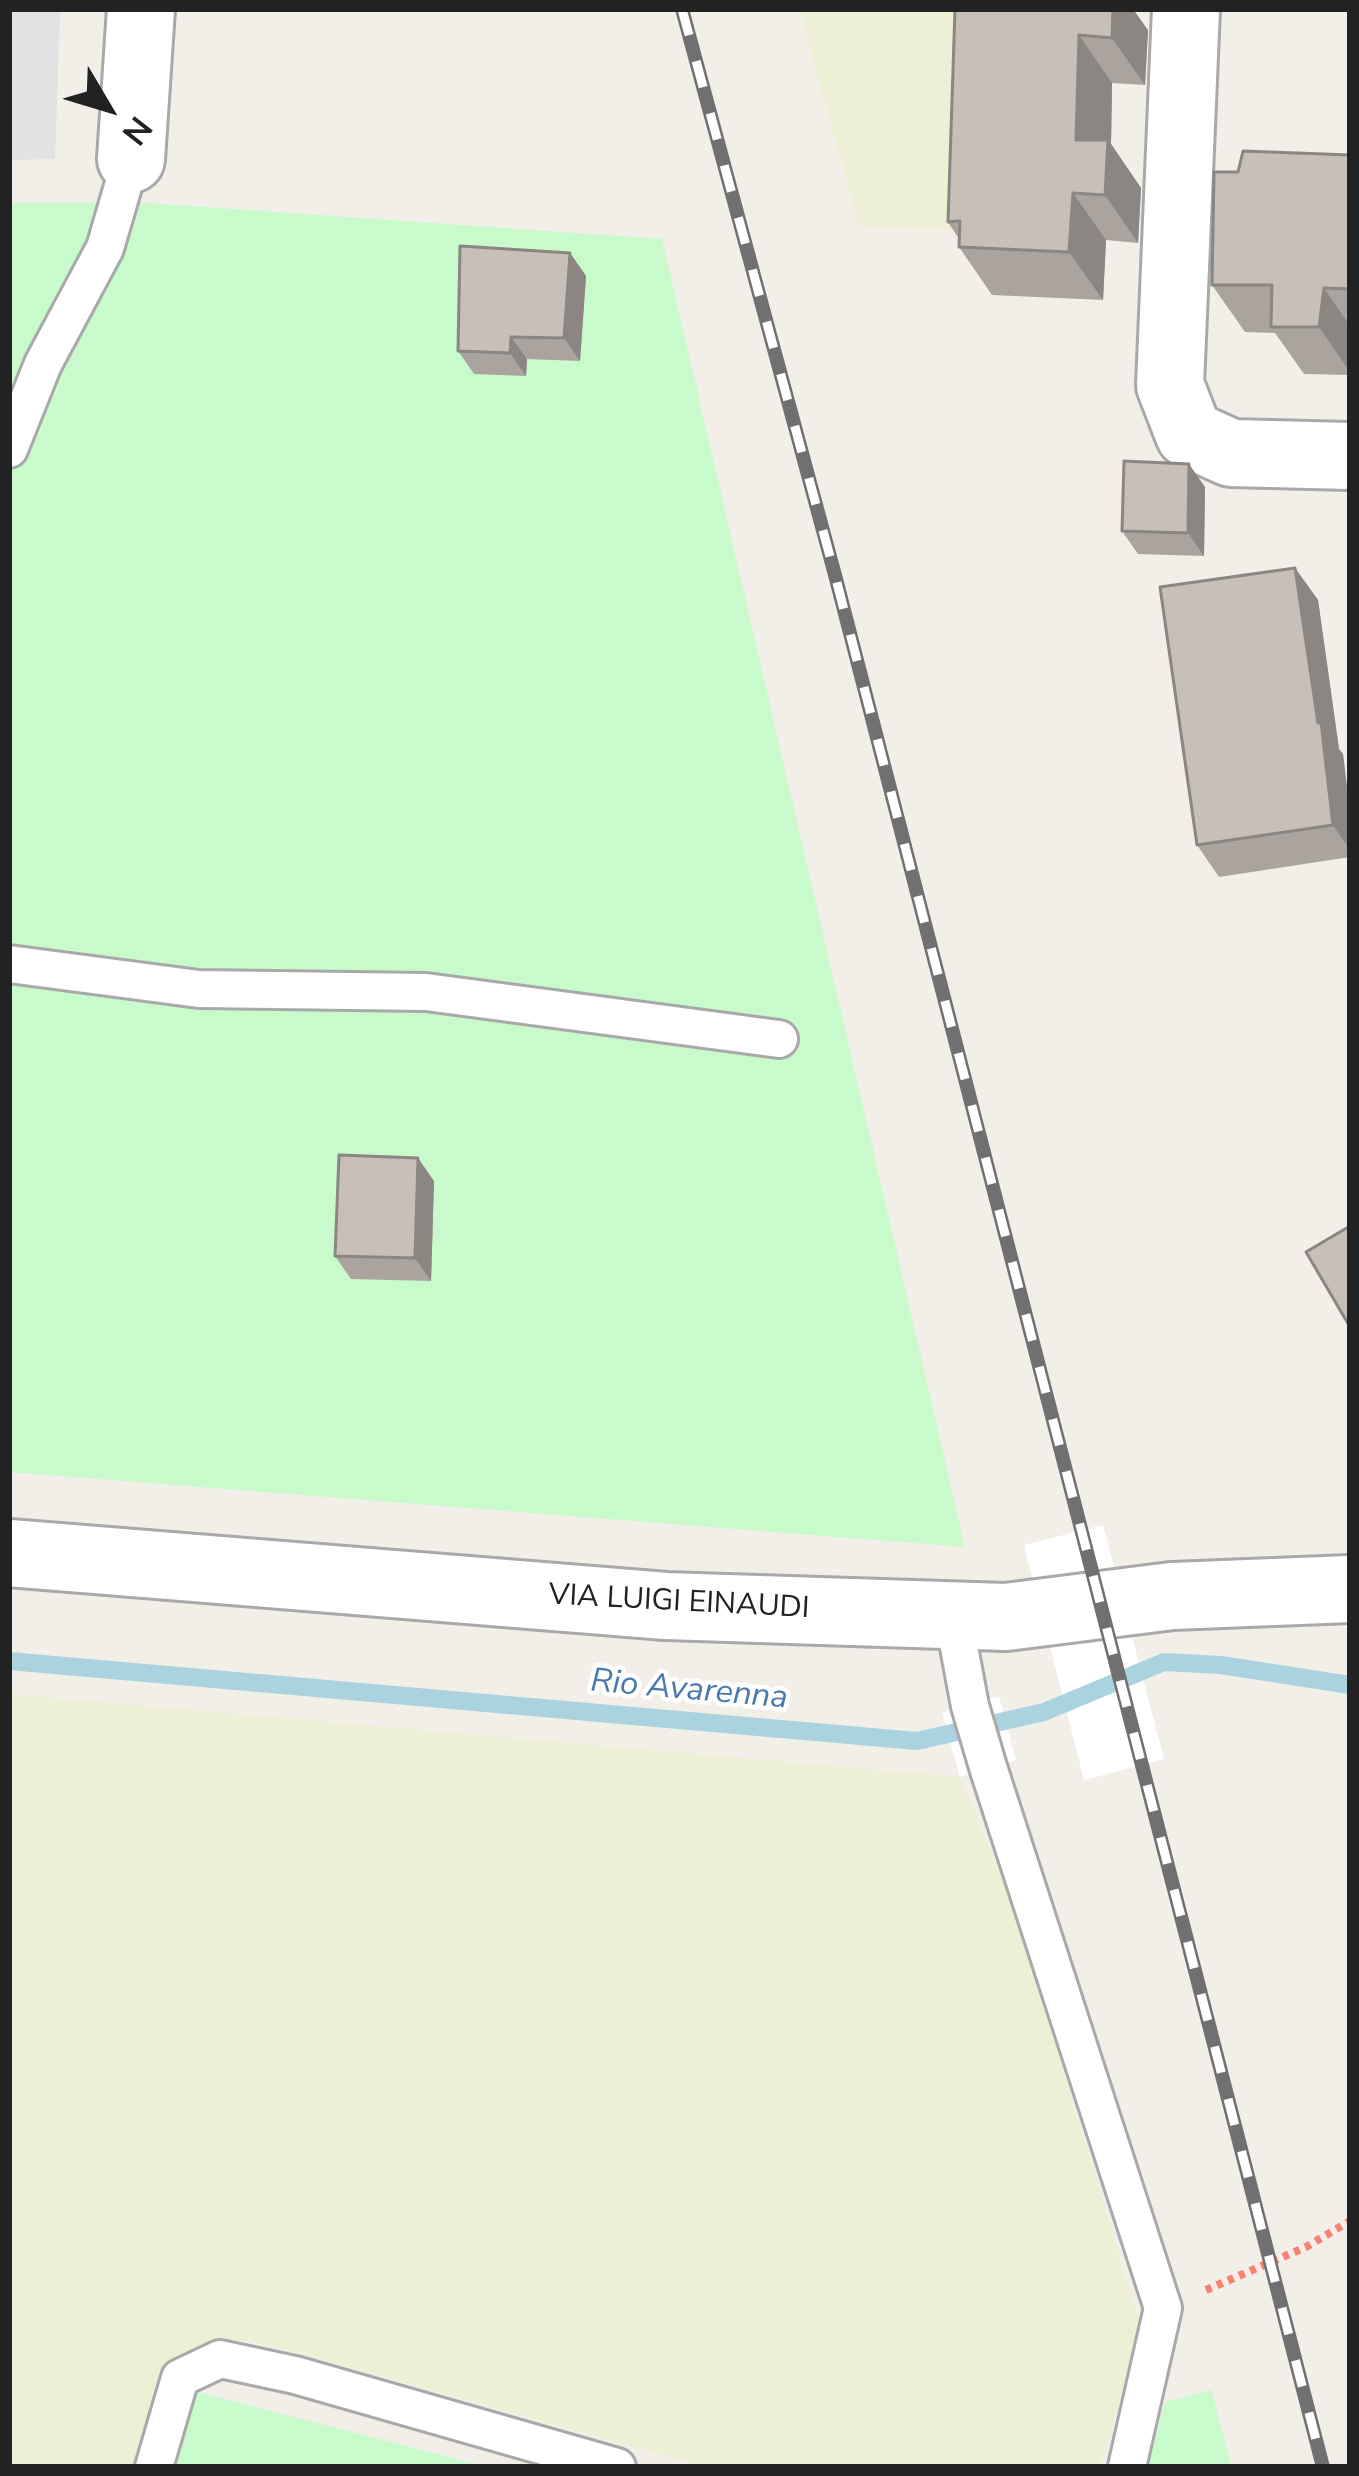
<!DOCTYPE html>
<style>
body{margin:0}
#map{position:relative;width:1359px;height:2476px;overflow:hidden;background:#f2efe9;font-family:"Nunito Sans",sans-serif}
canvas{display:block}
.frame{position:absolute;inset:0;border:12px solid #222;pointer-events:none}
.north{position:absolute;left:48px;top:48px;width:120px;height:120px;-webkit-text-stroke:9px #fff;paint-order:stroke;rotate:128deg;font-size:33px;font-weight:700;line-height:48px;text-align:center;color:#222}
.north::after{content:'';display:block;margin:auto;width:42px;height:54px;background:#222;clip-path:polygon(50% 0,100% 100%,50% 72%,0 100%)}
</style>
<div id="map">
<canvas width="1359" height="2476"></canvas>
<div class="frame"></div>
<div class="north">N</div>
</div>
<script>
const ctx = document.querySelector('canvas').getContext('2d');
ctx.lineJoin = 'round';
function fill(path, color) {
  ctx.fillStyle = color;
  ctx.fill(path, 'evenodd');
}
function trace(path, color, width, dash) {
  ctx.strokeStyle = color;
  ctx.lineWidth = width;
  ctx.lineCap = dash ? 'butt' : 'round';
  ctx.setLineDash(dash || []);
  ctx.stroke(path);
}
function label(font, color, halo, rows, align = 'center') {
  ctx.font = font + ' "Nunito Sans",sans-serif';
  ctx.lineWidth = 9;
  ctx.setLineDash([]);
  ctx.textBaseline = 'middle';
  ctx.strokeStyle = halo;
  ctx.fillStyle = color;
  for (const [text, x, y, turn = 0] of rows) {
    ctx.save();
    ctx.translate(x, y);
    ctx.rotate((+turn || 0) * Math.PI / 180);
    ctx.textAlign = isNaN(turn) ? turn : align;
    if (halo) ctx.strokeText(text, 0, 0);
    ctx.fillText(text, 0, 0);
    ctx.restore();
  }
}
fill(new Path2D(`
 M 799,9 L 959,9 L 952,230 L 859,226 Z
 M 9,1694 L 960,1777 L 1011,1899 L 1141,2327 L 1100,2467 L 706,2467 L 251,2340 L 199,2345 L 172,2364 L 152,2395 L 140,2467 L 9,2467 Z`), '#eef0d5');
fill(new Path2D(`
 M 9,203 L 147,203 L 662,239 L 965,1547 L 9,1472 Z
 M 186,2389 L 487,2467 L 176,2467 Z
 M 1211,2390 L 1232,2467 L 1148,2467 L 1165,2402 Z`), '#c8facc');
fill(new Path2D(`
 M 9,9 L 60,9 L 55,159 L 9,160 Z`), '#e2e2e2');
fill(new Path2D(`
 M 1103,1525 L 1164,1759 L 1084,1780 L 1024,1545 Z
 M 999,1696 L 1016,1760 L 960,1777 L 942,1713 Z`), '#fff');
trace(new Path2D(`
 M 9,1661 L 917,1741 L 1044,1712 L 1164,1662 L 1221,1665 L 1350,1685`), '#aad3df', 18);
const service = new Path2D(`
 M 9,449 L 43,364 L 105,248 L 131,159
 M 9,964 L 199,989 L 426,992 L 779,1039
 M 953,1615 L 970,1706 L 988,1767 L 1163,2308 L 1127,2467
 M 154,2467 L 180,2378 L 220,2359 L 295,2375 L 617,2467`);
const minor = new Path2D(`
 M 1186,9 L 1170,385 L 1189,434 L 1231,453 L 1350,456
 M 131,159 L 141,9
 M 9,1553 L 666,1606 L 1006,1617 L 1172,1596 L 1350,1589`);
trace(service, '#a9a9a9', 42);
trace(minor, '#a9a9a9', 72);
trace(new Path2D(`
 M 1206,2290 L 1306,2247 L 1350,2221`), '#fa8072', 8, [6, 6]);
trace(service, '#fff', 36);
trace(minor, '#fff', 66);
const rail = new Path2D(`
 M 682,9 L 835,575 L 1323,2467`);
trace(rail, '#707070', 14);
trace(rail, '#fff', 9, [27]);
fill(new Path2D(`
 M 955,9 L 1148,30 L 1145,85 L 1112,83 L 1111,144 L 1141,188 L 1138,243 L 1106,240 L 1103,300 L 992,295 L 959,247 L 959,239 L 948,222 Z
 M 1350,155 L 1350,375 L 1304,374 L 1275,333 L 1245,332 L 1212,285 L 1238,172 Z
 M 570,253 L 586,276 L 580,361 L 527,359 L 526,376 L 474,374 L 458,351 Z
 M 1205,487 L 1204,556 L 1138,554 L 1122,531 Z
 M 1295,568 L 1318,600 L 1339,749 L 1343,754 L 1350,813 L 1350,857 L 1219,877 L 1197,845 Z
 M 434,1181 L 431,1281 L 351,1279 L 335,1256 Z`), '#aba49e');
fill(new Path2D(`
 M 1105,9 L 1133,9 L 1148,30 L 1145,85 L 1112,38 Z
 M 1079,35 L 1112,83 L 1111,144 L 1141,188 L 1138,243 L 1105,195 L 1076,140 Z
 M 1073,193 L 1106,240 L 1103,300 L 1069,252 Z
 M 570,253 L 586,276 L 580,361 L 564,338 Z
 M 1324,288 L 1350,326 L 1350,372 L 1319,327 Z
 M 511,337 L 527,359 L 526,376 L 510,353 Z
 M 1189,464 L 1205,487 L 1204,556 L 1188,533 Z
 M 1295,568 L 1318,600 L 1339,749 L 1343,754 L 1350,813 L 1350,850 L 1333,825 Z
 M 418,1158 L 434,1181 L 431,1281 L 415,1258 Z`), '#8b8681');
const building = new Path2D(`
 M 955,9 L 1113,9 L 1112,38 L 1079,35 L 1076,140 L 1108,140 L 1105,195 L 1073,193 L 1069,252 L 959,247 L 960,221 L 948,222 Z
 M 1243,151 L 1350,155 L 1350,289 L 1324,288 L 1319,327 L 1271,327 L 1272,285 L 1212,285 L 1214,172 L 1238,172 Z
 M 460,246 L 570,253 L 564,338 L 511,337 L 510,353 L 458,351 Z
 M 1124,461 L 1189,464 L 1188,533 L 1122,531 Z
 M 1295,568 L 1318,723 L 1321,722 L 1333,825 L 1197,845 L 1160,587 Z
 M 339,1155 L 418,1158 L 415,1258 L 335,1256 Z
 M 1350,1226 L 1350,1327 L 1306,1252 Z`);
fill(building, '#c7bfb8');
trace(building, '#8b8681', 3);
label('30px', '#222', '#fff', [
 ["VIA LUIGI EINAUDI",679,1603,3]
]);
label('italic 33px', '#4a7aab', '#fff', [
 ["Rio Avarenna",689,1691,5]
]);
</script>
